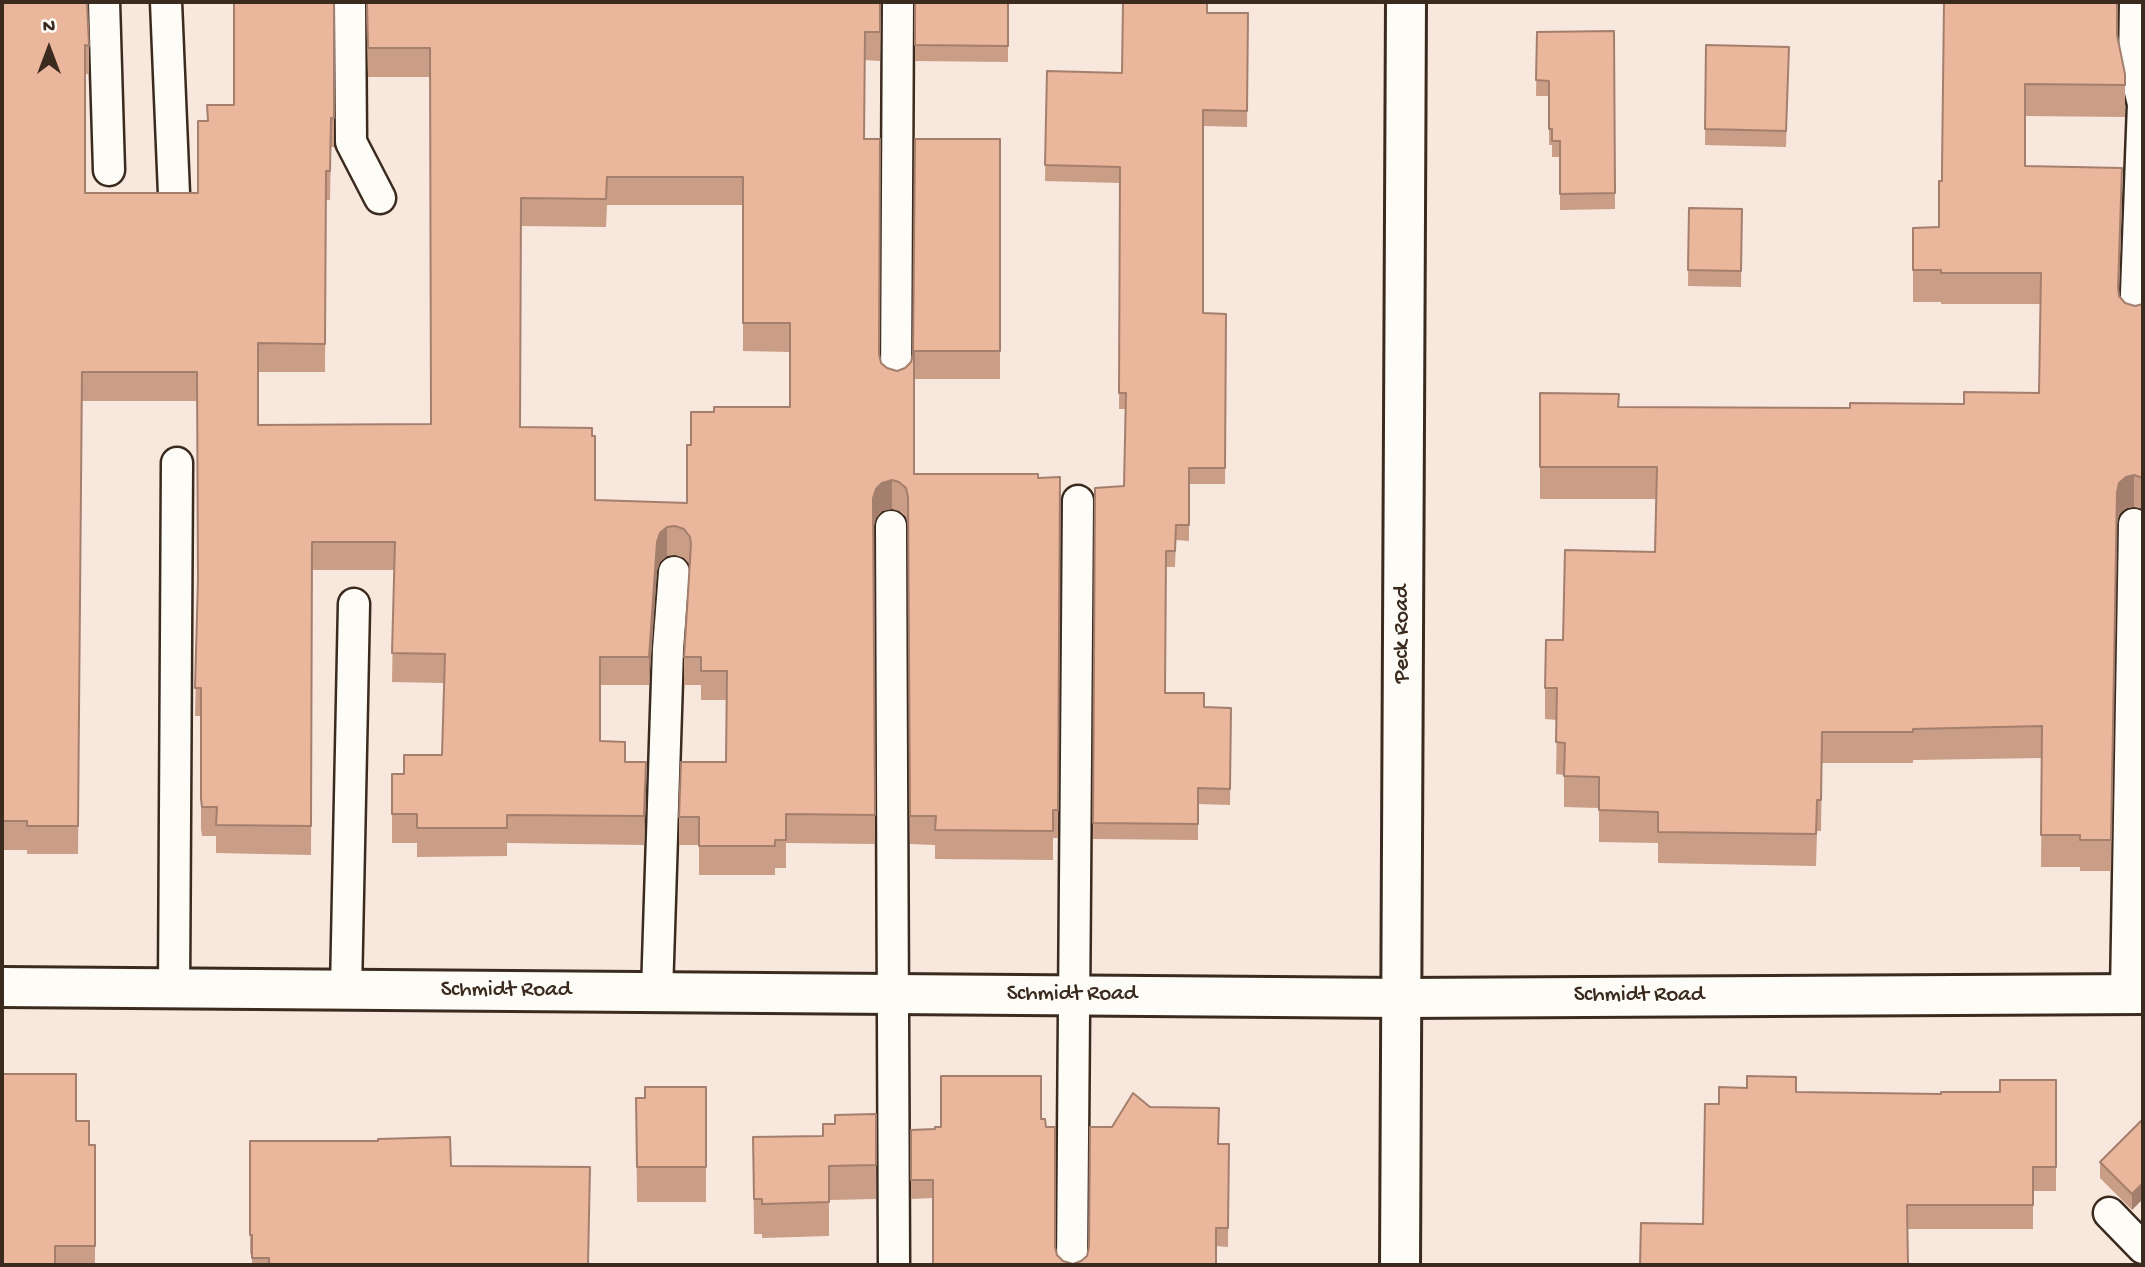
<!DOCTYPE html>
<style>
body{margin:0}
#map{position:relative;width:2145px;height:1267px;overflow:hidden;background:#f7e7dc;font-family:"Gochi Hand",sans-serif}
canvas{display:block}
.frame{position:absolute;inset:0;border:4px solid #3b2a1e;pointer-events:none}
.north{position:absolute;left:14px;top:14px;width:70px;height:70px;-webkit-text-stroke:5px #fdfcf7;paint-order:stroke;rotate:0deg;font-size:19px;font-weight:700;line-height:28px;text-align:center;color:#3b2a1e}
.north::after{content:'';display:block;margin:auto;width:24px;height:32px;background:#3b2a1e;clip-path:polygon(50% 0,100% 100%,50% 72%,0 100%)}
</style>
<div id="map">
<canvas width="2145" height="1267"></canvas>
<div class="frame"></div>
<div class="north">N</div>
</div>
<script>
const ctx = document.querySelector('canvas').getContext('2d');
ctx.lineJoin = 'round';
function trace(path, color, width, dash) {
  ctx.strokeStyle = color;
  ctx.lineWidth = width;
  ctx.lineCap = dash ? 'butt' : 'round';
  ctx.setLineDash(dash || []);
  ctx.stroke(path);
}
function fill(path, color) {
  ctx.fillStyle = color;
  ctx.fill(path, 'evenodd');
}
function label(font, color, halo, rows, align = 'center') {
  ctx.font = font + ' "Gochi Hand",sans-serif';
  ctx.lineWidth = 7;
  ctx.setLineDash([]);
  ctx.textBaseline = 'middle';
  ctx.strokeStyle = halo;
  ctx.fillStyle = color;
  for (const [text, x, y, turn = 0] of rows) {
    ctx.save();
    ctx.translate(x, y);
    ctx.rotate((+turn || 0) * Math.PI / 180);
    ctx.textAlign = isNaN(turn) ? turn : align;
    if (halo) ctx.strokeText(text, 0, 0);
    ctx.fillText(text, 0, 0);
    ctx.restore();
  }
}
const service = new Path2D(`
 M 104,2 L 109,170
 M 166,2 L 174,194
 M 350,2 L 351,142 L 380,198
 M 2135,2 L 2134,67 L 2143,104 L 2135,320
 M 896,382 L 898,2
 M 891,526 L 894,1265
 M 174,989 L 177,463
 M 346,990 L 354,604
 M 657,992 L 668,649 L 674,572
 M 2126,994 L 2134,524
 M 2109,1213 L 2143,1248
 M 1072,1265 L 1078,501`);
const minor = new Path2D(`
 M 2,987 L 1402,998 L 2143,994`);
const secondary = new Path2D(`
 M 1400,1265 L 1406,2`);
trace(service, '#3b2a1e', 35);
trace(minor, '#3b2a1e', 44);
trace(secondary, '#3b2a1e', 44);
trace(service, '#fdfcf7', 30);
trace(minor, '#fdfcf7', 38);
trace(secondary, '#fdfcf7', 38);
fill(new Path2D(`
 M 2,2 L 89,46 L 89,74 L 85,74 L 85,193 L 198,193 L 207,121 L 207,105 L 234,105 L 334,2 L 334,147 L 331,147 L 330,200 L 326,200 L 325,372 L 258,372 L 258,425 L 431,424 L 430,77 L 368,77 L 366,2 L 881,2 L 880,61 L 865,60 L 865,139 L 879,354 L 881,363 L 887,368 L 897,371 L 905,368 L 911,362 L 1000,139 L 1000,379 L 914,379 L 914,474 L 1038,478 L 1060,477 L 1058,838 L 1053,838 L 1053,860 L 935,859 L 935,845 L 910,844 L 908,526 L 906,517 L 899,511 L 892,509 L 882,511 L 876,518 L 874,526 L 875,844 L 786,843 L 786,868 L 775,868 L 775,875 L 699,875 L 699,845 L 679,845 L 679,817 L 726,762 L 727,700 L 701,700 L 701,685 L 684,685 L 684,657 L 690,565 L 684,558 L 675,555 L 667,556 L 660,562 L 657,571 L 649,685 L 600,685 L 600,741 L 625,762 L 646,791 L 644,845 L 507,843 L 507,856 L 417,857 L 417,843 L 392,843 L 392,774 L 404,774 L 442,755 L 444,683 L 392,682 L 394,570 L 312,570 L 311,855 L 216,853 L 216,836 L 202,836 L 201,828 L 201,716 L 195,716 L 198,583 L 197,401 L 82,401 L 78,854 L 27,854 L 27,850 L 2,850 ZM 607,205 L 743,205 L 743,351 L 790,352 L 790,407 L 714,412 L 691,445 L 687,503 L 595,500 L 520,427 L 521,226 L 606,227 Z
 M 915,2 L 1008,2 L 1008,62 L 915,61 Z
 M 1944,2 L 2117,37 L 2125,74 L 2125,117 L 2025,116 L 2025,166 L 2122,199 L 2119,293 L 2119,296 L 2125,303 L 2135,306 L 2143,304 L 2143,509 L 2134,507 L 2126,508 L 2119,514 L 2117,524 L 2111,871 L 2080,871 L 2080,867 L 2041,867 L 2042,758 L 1913,760 L 1913,763 L 1822,763 L 1821,831 L 1817,831 L 1816,866 L 1658,863 L 1658,843 L 1599,842 L 1599,808 L 1564,807 L 1564,775 L 1556,774 L 1557,720 L 1545,719 L 1545,688 L 1563,640 L 1655,552 L 1656,499 L 1540,499 L 1540,393 L 1619,407 L 1850,408 L 1964,404 L 2039,393 L 2041,304 L 1941,304 L 1941,302 L 1913,302 L 1913,228 L 1939,227 L 1942,181 Z
 M 1207,13 L 1248,13 L 1247,127 L 1203,126 L 1203,313 L 1226,314 L 1225,484 L 1189,484 L 1189,541 L 1176,540 L 1175,567 L 1166,567 L 1165,693 L 1204,707 L 1231,708 L 1230,805 L 1198,804 L 1198,840 L 1093,839 L 1095,488 L 1124,486 L 1125,409 L 1119,409 L 1120,183 L 1045,181 L 1047,71 L 1122,73 Z
 M 1614,31 L 1615,209 L 1560,210 L 1560,157 L 1552,157 L 1552,145 L 1549,145 L 1549,96 L 1536,96 L 1537,32 Z
 M 1706,45 L 1789,47 L 1786,147 L 1705,145 Z
 M 1689,208 L 1742,209 L 1741,287 L 1688,286 Z
 M 2000,1080 L 2056,1080 L 2056,1191 L 2033,1191 L 2033,1229 L 1907,1229 L 1703,1224 L 1719,1104 L 1796,1092 L 1941,1094 L 2000,1092 Z
 M 645,1087 L 706,1087 L 706,1202 L 637,1202 L 636,1098 L 645,1098 Z
 M 1150,1107 L 1219,1144 L 1229,1144 L 1228,1247 L 1216,1246 L 1216,1265 L 933,1265 L 933,1198 L 911,1199 L 911,1130 L 935,1129 L 1041,1119 L 1055,1248 L 1057,1255 L 1063,1261 L 1073,1264 L 1081,1261 L 1087,1256 L 1089,1247 L 1112,1127 Z
 M 876,1114 L 876,1199 L 829,1200 L 829,1236 L 762,1238 L 762,1234 L 754,1234 L 753,1137 L 823,1136 L 835,1124 Z
 M 2143,1119 L 2132,1210 L 2100,1178 L 2100,1162 Z
 M 76,1121 L 89,1145 L 95,1145 L 95,1265 L 2,1265 Z
 M 250,1141 L 451,1166 L 589,1265 L 252,1265 L 252,1254 L 250,1254 Z`), '#c99d86');
fill(new Path2D(`
 M 2122,168 L 2122,199 L 2118,320 L 2118,288 Z
 M 2134,475 L 2134,507 L 2126,508 L 2119,514 L 2117,524 L 2111,871 L 2117,492 L 2119,483 L 2126,477 Z
 M 892,480 L 892,509 L 882,511 L 876,518 L 873,526 L 873,498 L 876,489 L 882,483 Z
 M 667,527 L 667,556 L 660,562 L 657,571 L 649,685 L 649,657 L 657,542 L 660,533 Z
 M 646,762 L 646,791 L 644,845 L 644,816 Z
 M 2143,1183 L 2143,1199 L 2132,1210 L 2132,1194 Z`), '#a47f6d');
const building = new Path2D(`
 M 2,2 L 87,2 L 89,46 L 85,45 L 85,193 L 198,193 L 198,121 L 208,121 L 207,105 L 234,105 L 234,2 L 334,2 L 334,118 L 331,118 L 330,171 L 326,171 L 325,344 L 258,343 L 258,425 L 431,424 L 430,48 L 368,48 L 367,2 L 880,2 L 880,32 L 865,32 L 864,139 L 880,139 L 879,354 L 881,363 L 887,368 L 897,371 L 905,368 L 911,362 L 913,354 L 915,139 L 1000,139 L 1000,351 L 914,351 L 914,474 L 1038,474 L 1038,478 L 1060,477 L 1058,810 L 1053,810 L 1053,831 L 935,830 L 936,816 L 910,816 L 908,497 L 906,488 L 899,482 L 892,480 L 882,483 L 876,489 L 873,498 L 875,815 L 786,814 L 786,840 L 775,840 L 775,846 L 699,846 L 699,817 L 679,817 L 681,762 L 726,762 L 727,671 L 701,671 L 701,657 L 684,657 L 691,544 L 690,537 L 684,529 L 675,526 L 667,527 L 660,533 L 657,542 L 649,657 L 600,657 L 600,741 L 625,742 L 625,762 L 646,762 L 644,816 L 507,815 L 507,828 L 417,828 L 417,814 L 392,814 L 392,774 L 404,774 L 404,755 L 442,755 L 445,654 L 392,653 L 395,542 L 312,542 L 311,826 L 216,825 L 217,807 L 202,807 L 201,799 L 201,688 L 195,688 L 198,580 L 197,372 L 82,372 L 78,826 L 27,826 L 27,821 L 2,821 ZM 607,177 L 743,177 L 743,323 L 790,323 L 790,407 L 714,407 L 714,412 L 691,412 L 691,445 L 687,445 L 687,503 L 595,500 L 595,436 L 592,436 L 592,428 L 520,427 L 521,198 L 606,199 Z
 M 915,2 L 1008,2 L 1008,46 L 915,45 Z
 M 1123,2 L 1207,2 L 1207,13 L 1248,13 L 1247,111 L 1203,110 L 1203,313 L 1226,314 L 1225,468 L 1189,468 L 1189,525 L 1176,525 L 1175,551 L 1166,551 L 1165,693 L 1204,693 L 1204,707 L 1231,708 L 1230,789 L 1198,788 L 1198,824 L 1093,823 L 1095,488 L 1124,486 L 1126,393 L 1119,393 L 1120,167 L 1045,165 L 1047,71 L 1122,73 Z
 M 1944,2 L 2117,2 L 2117,35 L 2125,74 L 2125,85 L 2025,84 L 2025,166 L 2122,168 L 2118,288 L 2119,296 L 2125,303 L 2135,306 L 2143,304 L 2143,478 L 2134,475 L 2126,477 L 2119,483 L 2117,492 L 2111,840 L 2080,840 L 2080,835 L 2041,835 L 2042,726 L 1913,729 L 1913,732 L 1822,732 L 1821,800 L 1817,800 L 1816,834 L 1658,832 L 1658,812 L 1599,810 L 1599,777 L 1564,776 L 1565,743 L 1556,742 L 1557,688 L 1545,688 L 1546,640 L 1563,640 L 1565,550 L 1655,552 L 1657,467 L 1540,467 L 1540,393 L 1619,394 L 1618,407 L 1850,408 L 1850,403 L 1964,404 L 1964,392 L 2039,393 L 2041,273 L 1941,273 L 1941,270 L 1913,270 L 1913,228 L 1939,227 L 1939,181 L 1942,181 L 1942,169 Z
 M 1614,31 L 1615,193 L 1560,194 L 1560,141 L 1552,141 L 1552,129 L 1549,129 L 1549,81 L 1536,80 L 1537,32 Z
 M 1706,45 L 1789,47 L 1786,131 L 1705,129 Z
 M 1689,208 L 1742,209 L 1741,271 L 1688,270 Z
 M 2,1074 L 76,1074 L 76,1121 L 89,1121 L 89,1145 L 95,1145 L 95,1246 L 55,1246 L 55,1265 L 2,1265 Z
 M 941,1076 L 1041,1076 L 1041,1119 L 1045,1119 L 1046,1127 L 1055,1127 L 1055,1247 L 1057,1255 L 1063,1261 L 1073,1264 L 1081,1261 L 1087,1256 L 1089,1247 L 1090,1127 L 1112,1127 L 1133,1093 L 1150,1107 L 1219,1108 L 1218,1144 L 1229,1144 L 1228,1228 L 1216,1228 L 1216,1265 L 933,1265 L 933,1180 L 911,1180 L 911,1130 L 935,1129 L 935,1127 L 941,1127 Z
 M 1747,1076 L 1796,1077 L 1796,1092 L 1941,1094 L 1941,1092 L 2000,1092 L 2000,1080 L 2056,1080 L 2056,1167 L 2033,1167 L 2033,1205 L 1907,1205 L 1908,1265 L 1640,1265 L 1641,1223 L 1703,1224 L 1705,1104 L 1719,1104 L 1719,1087 L 1747,1088 Z
 M 645,1087 L 706,1087 L 706,1167 L 637,1167 L 636,1098 L 645,1098 Z
 M 876,1114 L 876,1165 L 829,1166 L 829,1202 L 762,1204 L 762,1199 L 754,1199 L 753,1137 L 823,1136 L 823,1124 L 835,1124 L 835,1115 Z
 M 2143,1119 L 2143,1183 L 2132,1194 L 2100,1162 Z
 M 450,1137 L 451,1166 L 590,1167 L 588,1265 L 269,1265 L 269,1258 L 252,1258 L 252,1235 L 250,1235 L 250,1141 L 378,1141 L 378,1139 Z`);
fill(building, '#eab69c');
trace(building, '#a47f6d', 2);
label('23px', '#3b2a1e', '#fdfcf7', [
 ["Peck Road",1403,634,-90],
 ["Schmidt Road",506,991],
 ["Schmidt Road",1072,995],
 ["Schmidt Road",1639,996]
]);
</script>
